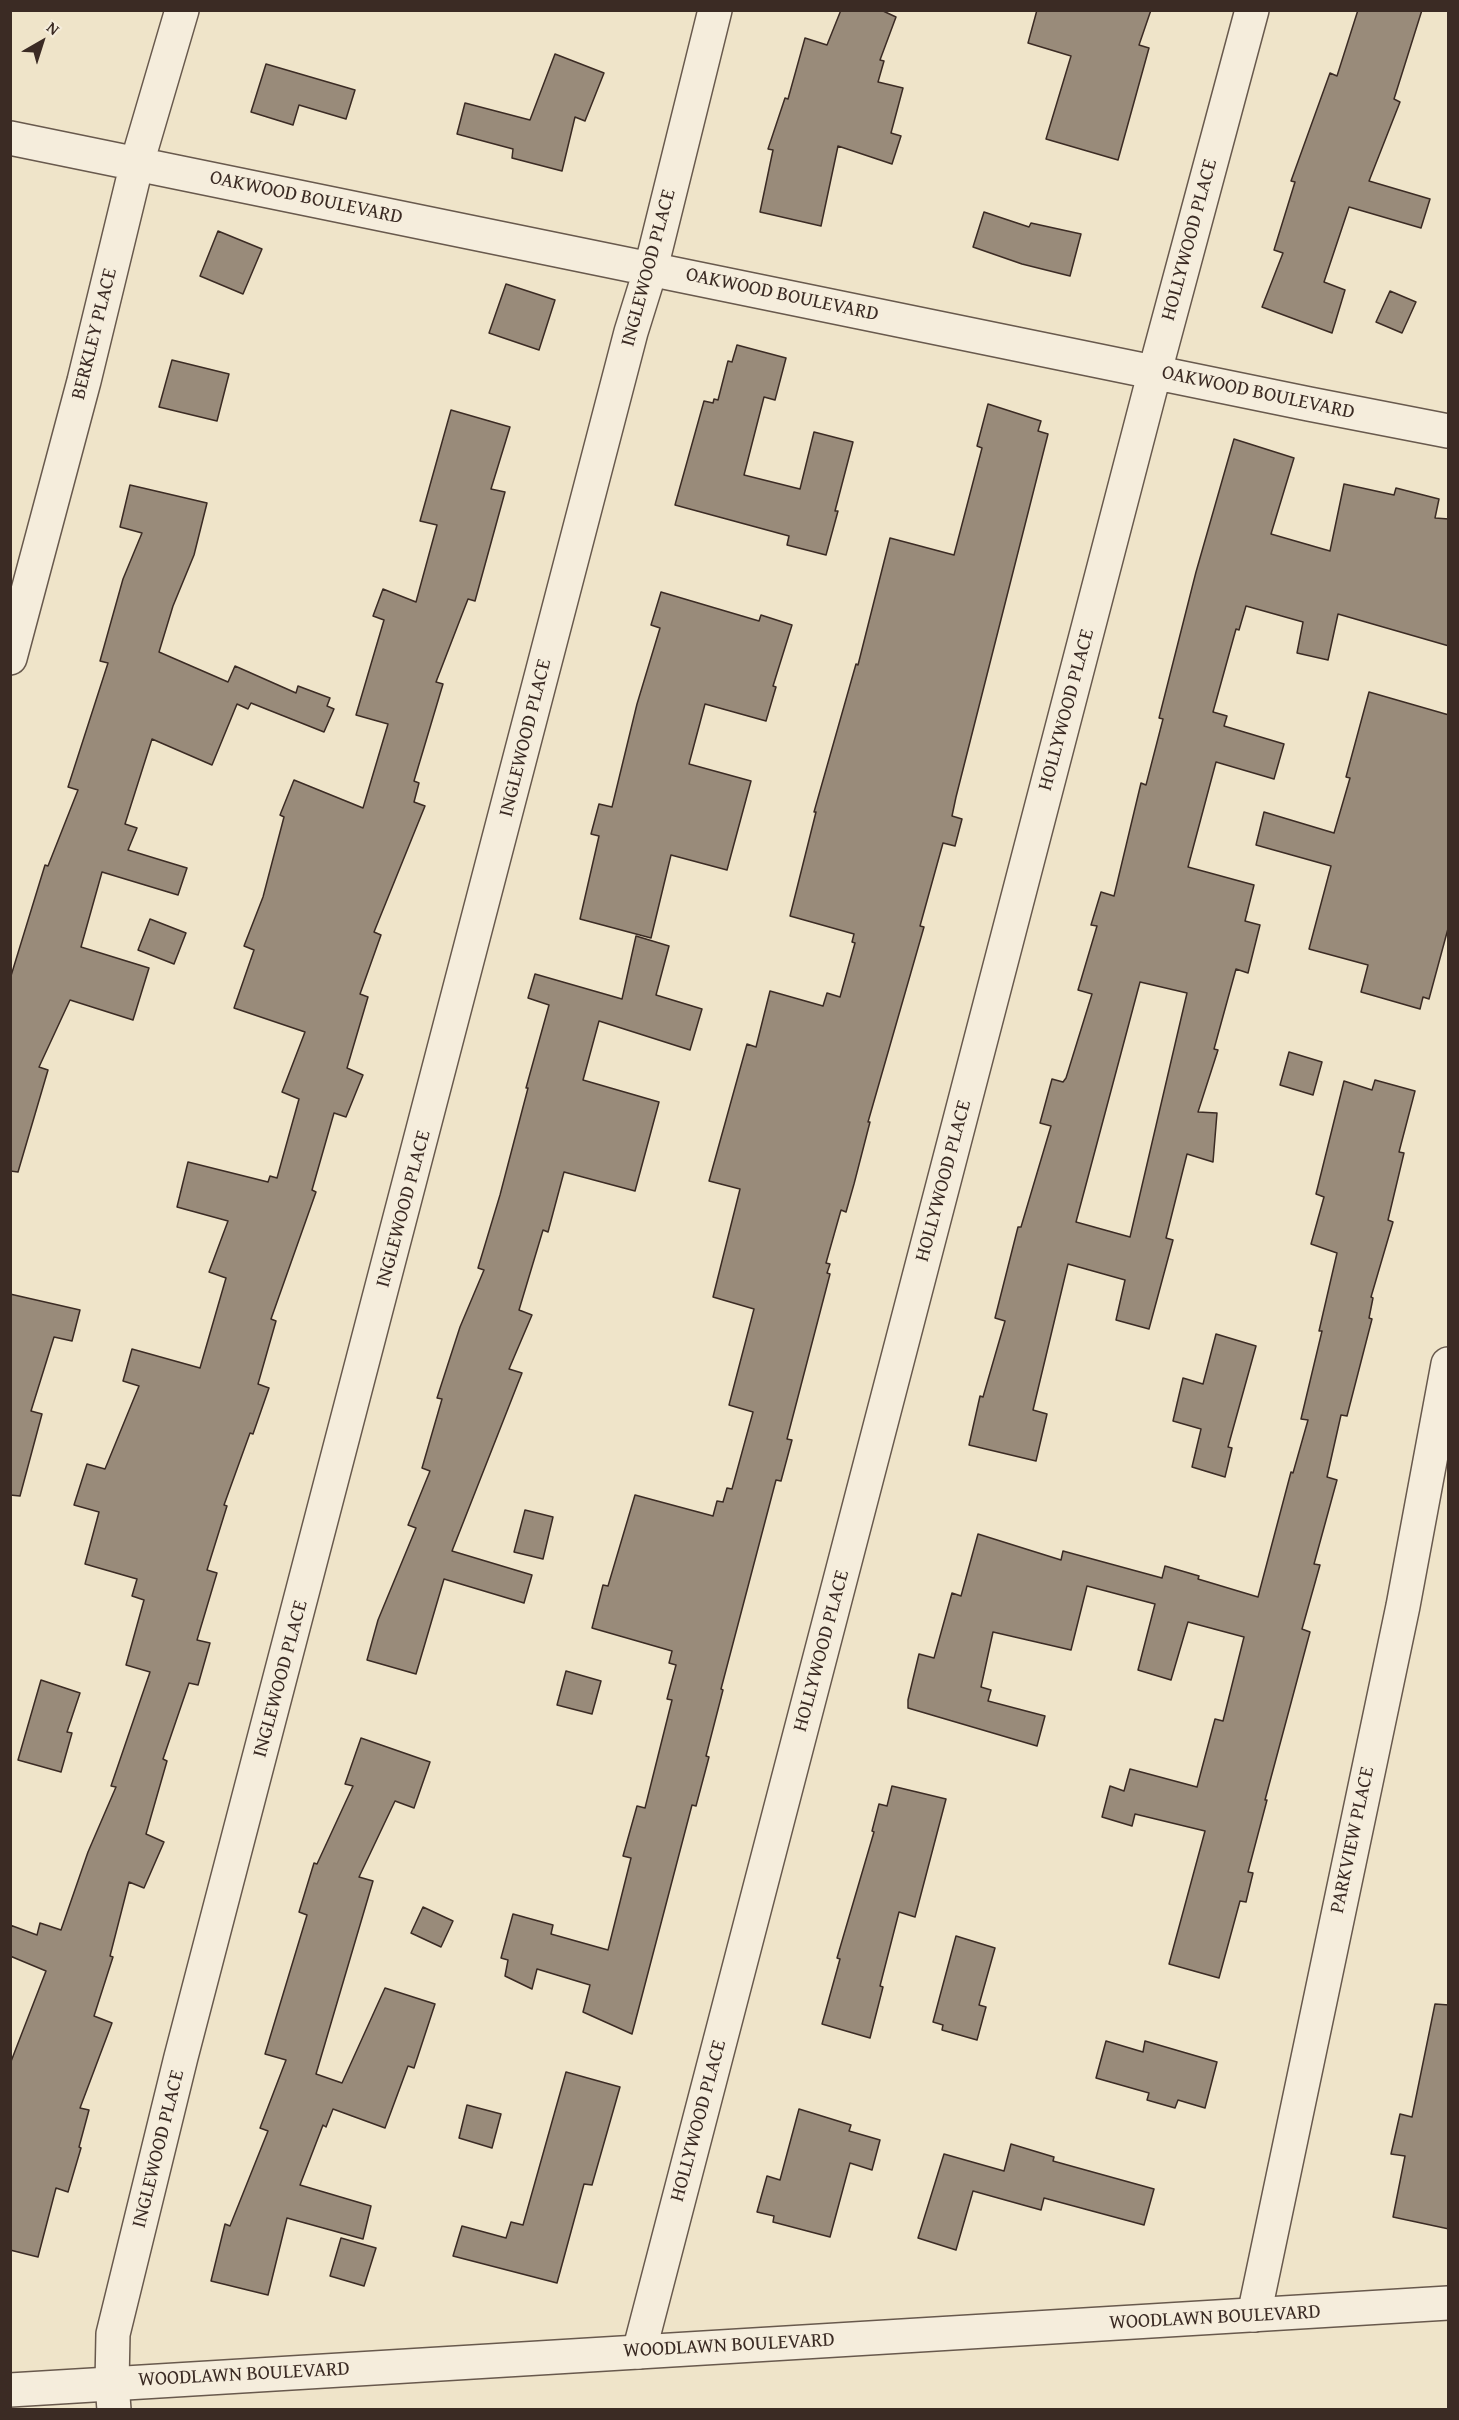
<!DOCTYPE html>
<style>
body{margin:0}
#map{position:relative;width:1459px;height:2420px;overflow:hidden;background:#efe4c9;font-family:"Gentium Book Plus",serif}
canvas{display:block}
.frame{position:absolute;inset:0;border:12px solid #3b2b24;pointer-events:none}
.north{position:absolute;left:12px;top:12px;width:60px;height:60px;-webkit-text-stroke:4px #f5eddc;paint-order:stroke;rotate:39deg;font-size:16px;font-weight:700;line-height:24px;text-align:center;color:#3b2b24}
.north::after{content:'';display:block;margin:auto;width:21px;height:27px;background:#3b2b24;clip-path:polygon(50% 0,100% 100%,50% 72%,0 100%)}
</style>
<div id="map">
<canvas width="1459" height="2420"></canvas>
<div class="frame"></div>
<div class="north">N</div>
</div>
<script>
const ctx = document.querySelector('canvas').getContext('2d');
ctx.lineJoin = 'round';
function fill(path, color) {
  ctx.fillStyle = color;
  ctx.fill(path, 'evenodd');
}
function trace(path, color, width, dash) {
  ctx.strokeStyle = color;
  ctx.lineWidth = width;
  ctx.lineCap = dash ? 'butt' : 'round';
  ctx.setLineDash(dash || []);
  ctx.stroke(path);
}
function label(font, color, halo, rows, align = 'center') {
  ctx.font = font + ' "Gentium Book Plus",serif';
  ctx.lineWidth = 6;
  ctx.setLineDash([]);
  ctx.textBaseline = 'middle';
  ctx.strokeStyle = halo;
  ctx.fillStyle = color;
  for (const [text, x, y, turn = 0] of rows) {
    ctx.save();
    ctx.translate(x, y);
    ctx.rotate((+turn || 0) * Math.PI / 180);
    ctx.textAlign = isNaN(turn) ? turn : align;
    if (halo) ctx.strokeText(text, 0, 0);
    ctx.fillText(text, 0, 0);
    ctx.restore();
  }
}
const building = new Path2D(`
 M 841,10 L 881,10 L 896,17 L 880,60 L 884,61 L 878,82 L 903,88 L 891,133 L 901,136 L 892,164 L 838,146 L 821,226 L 760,212 L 773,150 L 768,149 L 785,98 L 788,99 L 805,38 L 827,45 Z
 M 1037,10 L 1151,10 L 1139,45 L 1149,48 L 1118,160 L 1046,139 L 1071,56 L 1028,43 Z
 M 1358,10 L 1422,10 L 1394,99 L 1400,102 L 1369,181 L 1430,199 L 1421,228 L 1349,207 L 1324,282 L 1345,290 L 1332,333 L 1262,307 L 1283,253 L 1274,250 L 1295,182 L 1291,181 L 1330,73 L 1337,76 Z
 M 555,54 L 604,73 L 585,121 L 575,117 L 562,171 L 512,158 L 513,149 L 457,134 L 465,103 L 530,120 Z
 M 266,64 L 355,90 L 346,119 L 299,105 L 293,125 L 251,112 Z
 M 984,212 L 1029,227 L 1031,223 L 1081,234 L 1070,276 L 1022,264 L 973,247 Z
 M 218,231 L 262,249 L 243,294 L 200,276 Z
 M 506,284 L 555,300 L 539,350 L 489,333 Z
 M 1390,291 L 1416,302 L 1402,333 L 1376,322 Z
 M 737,345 L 786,358 L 775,400 L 764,397 L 744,475 L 800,489 L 814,432 L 853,442 L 835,511 L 838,511 L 826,555 L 787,545 L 789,536 L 675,505 L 704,401 L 713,403 L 714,399 L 718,400 L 728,361 L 732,362 Z
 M 172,360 L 229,374 L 217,421 L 159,407 Z
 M 988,404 L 1041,421 L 1038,431 L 1048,434 L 956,797 L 952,816 L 962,819 L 955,846 L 943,843 L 920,926 L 924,927 L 868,1122 L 870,1122 L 854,1184 L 846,1212 L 841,1210 L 826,1263 L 830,1264 L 827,1273 L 830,1274 L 787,1439 L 792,1440 L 781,1481 L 776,1480 L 721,1689 L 723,1690 L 706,1756 L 709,1757 L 696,1806 L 692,1805 L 632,2034 L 583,2012 L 590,1985 L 537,1969 L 532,1989 L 505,1976 L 508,1960 L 501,1958 L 513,1914 L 553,1925 L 551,1934 L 608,1950 L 631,1858 L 623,1856 L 637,1806 L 645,1808 L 672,1700 L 667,1699 L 676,1665 L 669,1663 L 672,1651 L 592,1628 L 603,1585 L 608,1586 L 635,1495 L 713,1516 L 717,1501 L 723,1502 L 727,1488 L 732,1489 L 753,1412 L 729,1405 L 754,1309 L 713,1297 L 740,1189 L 709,1181 L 747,1044 L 756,1047 L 770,991 L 823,1006 L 827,993 L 840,997 L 855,943 L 852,942 L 854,934 L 790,916 L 816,812 L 814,812 L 856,664 L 858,665 L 890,538 L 954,555 L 982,448 L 977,446 Z
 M 451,410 L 510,427 L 491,489 L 505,492 L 475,601 L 468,599 L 436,682 L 443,684 L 414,781 L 419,783 L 414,802 L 425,806 L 374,932 L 381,935 L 360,994 L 368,997 L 347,1068 L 363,1075 L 346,1117 L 334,1113 L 312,1190 L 316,1192 L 271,1319 L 276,1321 L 258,1384 L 269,1388 L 253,1434 L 250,1433 L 224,1505 L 227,1506 L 207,1570 L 217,1573 L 197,1640 L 210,1643 L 198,1685 L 189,1683 L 163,1759 L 167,1761 L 146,1834 L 164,1842 L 144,1888 L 129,1882 L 110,1956 L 113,1957 L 94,2016 L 112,2023 L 80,2108 L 89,2110 L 79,2147 L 81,2148 L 68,2192 L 56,2188 L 38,2257 L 10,2250 L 10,2064 L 46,1971 L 10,1956 L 10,1925 L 37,1935 L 40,1923 L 61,1930 L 88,1852 L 116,1787 L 111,1786 L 150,1672 L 126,1665 L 144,1600 L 132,1596 L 137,1579 L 85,1564 L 99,1512 L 74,1505 L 87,1464 L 105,1469 L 139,1386 L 123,1381 L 132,1349 L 200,1368 L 226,1278 L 209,1272 L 228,1221 L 177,1207 L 188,1162 L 268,1182 L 270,1176 L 277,1178 L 299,1099 L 282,1092 L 305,1032 L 234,1008 L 254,950 L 244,946 L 263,897 L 284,817 L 280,815 L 294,780 L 363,808 L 388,724 L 356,715 L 384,620 L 373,616 L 383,589 L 416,602 L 437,525 L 420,521 Z
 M 1234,439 L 1294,458 L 1271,534 L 1330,551 L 1344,484 L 1394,495 L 1396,488 L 1439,499 L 1435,518 L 1449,519 L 1449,646 L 1338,614 L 1328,660 L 1297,653 L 1303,622 L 1246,606 L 1239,630 L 1236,629 L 1213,712 L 1227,716 L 1224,726 L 1284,744 L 1274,779 L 1216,762 L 1188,867 L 1254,885 L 1245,921 L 1260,925 L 1248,973 L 1236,969 L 1214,1049 L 1218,1050 L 1198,1112 L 1217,1113 L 1213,1162 L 1187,1154 L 1166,1238 L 1173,1240 L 1149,1329 L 1116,1320 L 1125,1280 L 1068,1264 L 1033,1410 L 1047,1414 L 1036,1461 L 969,1445 L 980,1396 L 983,1397 L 1005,1321 L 995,1318 L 1018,1227 L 1021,1227 L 1051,1126 L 1040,1123 L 1052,1079 L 1063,1082 L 1066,1078 L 1092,994 L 1078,990 L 1097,926 L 1091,925 L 1101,892 L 1114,896 L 1141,783 L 1146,785 L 1163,719 L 1159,718 L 1196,572 ZM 1140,982 L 1187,993 L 1130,1237 L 1076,1222 Z
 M 130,485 L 207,503 L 194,555 L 173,606 L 159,652 L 228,682 L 235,666 L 296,693 L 298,686 L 330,698 L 327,706 L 334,709 L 324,732 L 251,703 L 248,709 L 237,704 L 212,765 L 152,739 L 125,824 L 137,828 L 128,850 L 187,868 L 178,895 L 102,872 L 81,947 L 149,968 L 133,1020 L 70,1000 L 39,1067 L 48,1070 L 18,1172 L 10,1171 L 10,979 L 45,865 L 48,866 L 78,790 L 68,787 L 108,663 L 100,661 L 123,579 L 142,533 L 120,527 Z
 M 661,592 L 759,621 L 761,615 L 792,625 L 773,686 L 776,687 L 766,721 L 705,704 L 689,764 L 751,781 L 727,870 L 671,855 L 651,938 L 580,919 L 599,836 L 591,834 L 599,804 L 612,807 L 637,704 L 660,628 L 651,625 Z
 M 1369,692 L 1449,715 L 1449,925 L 1429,999 L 1423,997 L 1420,1009 L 1361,992 L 1368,965 L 1309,949 L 1331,866 L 1256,845 L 1264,812 L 1334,833 L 1350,778 L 1346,777 Z
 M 150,919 L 186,933 L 174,964 L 138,950 Z
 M 636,936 L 669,946 L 656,995 L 702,1009 L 690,1050 L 599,1021 L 583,1080 L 659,1102 L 635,1191 L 564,1172 L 548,1232 L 543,1230 L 519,1310 L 532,1315 L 509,1369 L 522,1373 L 452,1551 L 532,1575 L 524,1603 L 444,1579 L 416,1674 L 367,1660 L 378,1620 L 416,1528 L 408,1525 L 430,1471 L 422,1468 L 442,1399 L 437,1398 L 460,1327 L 484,1270 L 478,1268 L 500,1195 L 528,1088 L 526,1088 L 549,1005 L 528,998 L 535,974 L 622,999 Z
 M 1289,1052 L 1322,1062 L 1313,1095 L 1280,1085 Z
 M 1375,1080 L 1415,1091 L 1399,1152 L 1404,1153 L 1388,1220 L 1393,1222 L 1371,1297 L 1373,1298 L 1369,1318 L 1372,1319 L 1347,1416 L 1341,1415 L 1327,1477 L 1337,1480 L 1314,1564 L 1320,1565 L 1302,1629 L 1310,1632 L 1265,1800 L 1267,1800 L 1248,1872 L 1253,1873 L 1246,1902 L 1240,1901 L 1219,1978 L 1169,1964 L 1205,1831 L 1135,1814 L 1132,1826 L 1102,1817 L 1110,1786 L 1124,1791 L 1130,1769 L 1197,1787 L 1215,1719 L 1223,1721 L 1244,1637 L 1188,1622 L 1171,1680 L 1138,1670 L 1155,1604 L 1087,1586 L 1071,1650 L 993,1632 L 981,1687 L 991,1690 L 988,1701 L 1045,1716 L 1037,1746 L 908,1708 L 908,1700 L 919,1654 L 934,1658 L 952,1593 L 961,1596 L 978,1534 L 1061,1560 L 1063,1551 L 1162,1578 L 1165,1566 L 1199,1576 L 1198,1579 L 1258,1597 L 1291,1472 L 1293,1473 L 1308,1420 L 1301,1419 L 1322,1331 L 1319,1331 L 1337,1253 L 1311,1244 L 1324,1197 L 1316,1194 L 1344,1081 L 1372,1090 Z
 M 10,1294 L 80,1310 L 72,1341 L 54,1337 L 31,1411 L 42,1414 L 20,1496 L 10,1495 Z
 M 1216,1334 L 1256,1346 L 1228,1447 L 1232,1448 L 1225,1477 L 1192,1467 L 1201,1429 L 1173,1421 L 1183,1378 L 1203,1384 Z
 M 525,1510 L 553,1517 L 543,1559 L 514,1552 Z
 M 566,1671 L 601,1681 L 592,1714 L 557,1705 Z
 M 41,1680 L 80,1693 L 67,1732 L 72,1733 L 61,1772 L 18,1760 Z
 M 361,1738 L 430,1762 L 414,1808 L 395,1801 L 359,1877 L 373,1881 L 316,2074 L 342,2083 L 385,1988 L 435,2004 L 414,2068 L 408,2066 L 385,2128 L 333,2109 L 326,2127 L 323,2125 L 300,2185 L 371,2206 L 363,2239 L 287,2218 L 268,2295 L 211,2281 L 225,2224 L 230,2226 L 268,2131 L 260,2128 L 286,2060 L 265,2054 L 307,1915 L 299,1912 L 314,1863 L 317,1864 L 353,1786 L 345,1784 Z
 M 892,1786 L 946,1799 L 915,1917 L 899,1912 L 880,1986 L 883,1987 L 870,2038 L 822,2024 L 840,1959 L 837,1958 L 874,1832 L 872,1831 L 879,1804 L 887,1806 Z
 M 423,1907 L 453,1921 L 441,1947 L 411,1933 Z
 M 956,1936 L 995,1948 L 979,2005 L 986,2007 L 977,2040 L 942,2030 L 943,2025 L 933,2022 Z
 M 1435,2004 L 1449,2005 L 1449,2229 L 1393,2217 L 1405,2156 L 1391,2154 L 1400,2114 L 1412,2117 Z
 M 1106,2041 L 1143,2052 L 1145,2041 L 1217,2062 L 1205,2108 L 1178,2100 L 1175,2108 L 1147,2100 L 1149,2093 L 1096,2078 Z
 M 566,2072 L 620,2087 L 592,2185 L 584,2184 L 557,2283 L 453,2256 L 462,2226 L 506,2238 L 511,2222 L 523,2225 Z
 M 467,2105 L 501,2114 L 492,2148 L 459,2138 Z
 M 799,2109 L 851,2125 L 849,2131 L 880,2140 L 872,2170 L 850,2163 L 830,2237 L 773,2222 L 774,2216 L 757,2212 L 767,2176 L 780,2180 Z
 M 1011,2144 L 1054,2157 L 1053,2161 L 1154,2189 L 1144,2225 L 1044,2198 L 1041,2210 L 973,2191 L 956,2250 L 918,2238 L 944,2154 L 1004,2171 Z
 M 341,2238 L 376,2248 L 364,2286 L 330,2276 Z`);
fill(building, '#998b7a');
trace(building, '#3b2b24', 1.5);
const minor = new Path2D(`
 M 10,138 L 1309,404 L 1448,431
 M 10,658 L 84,381 L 137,163 L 182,10
 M 1254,2315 L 1403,1606 L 1448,1364
 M 639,2352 L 1155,371 L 1252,10
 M 114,2410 L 112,2383 L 113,2334 L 181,2057 L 631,332 L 651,268 L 715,10`);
const tertiary = new Path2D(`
 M 10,2390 L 1448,2303`);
trace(minor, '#68594d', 36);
trace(tertiary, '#68594d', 36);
trace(minor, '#f5eddc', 33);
trace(tertiary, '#f5eddc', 33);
label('20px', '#3b2b24', '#f5eddc', [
 ["OAKWOOD BOULEVARD",306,198,12],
 ["HOLLYWOOD PLACE",1190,240,-75],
 ["INGLEWOOD PLACE",649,268,-75],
 ["OAKWOOD BOULEVARD",782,295,12],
 ["BERKLEY PLACE",95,334,-76],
 ["OAKWOOD BOULEVARD",1258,393,12],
 ["HOLLYWOOD PLACE",1067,710,-75],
 ["INGLEWOOD PLACE",526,738,-76],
 ["HOLLYWOOD PLACE",944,1181,-75],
 ["INGLEWOOD PLACE",404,1209,-75],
 ["HOLLYWOOD PLACE",822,1651,-75],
 ["INGLEWOOD PLACE",281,1679,-75],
 ["PARKVIEW PLACE",1353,1840,-78],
 ["HOLLYWOOD PLACE",699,2121,-75],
 ["INGLEWOOD PLACE",159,2149,-76],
 ["WOODLAWN BOULEVARD",1215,2318,-3],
 ["WOODLAWN BOULEVARD",729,2346,-3],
 ["WOODLAWN BOULEVARD",244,2375,-3]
]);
</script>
